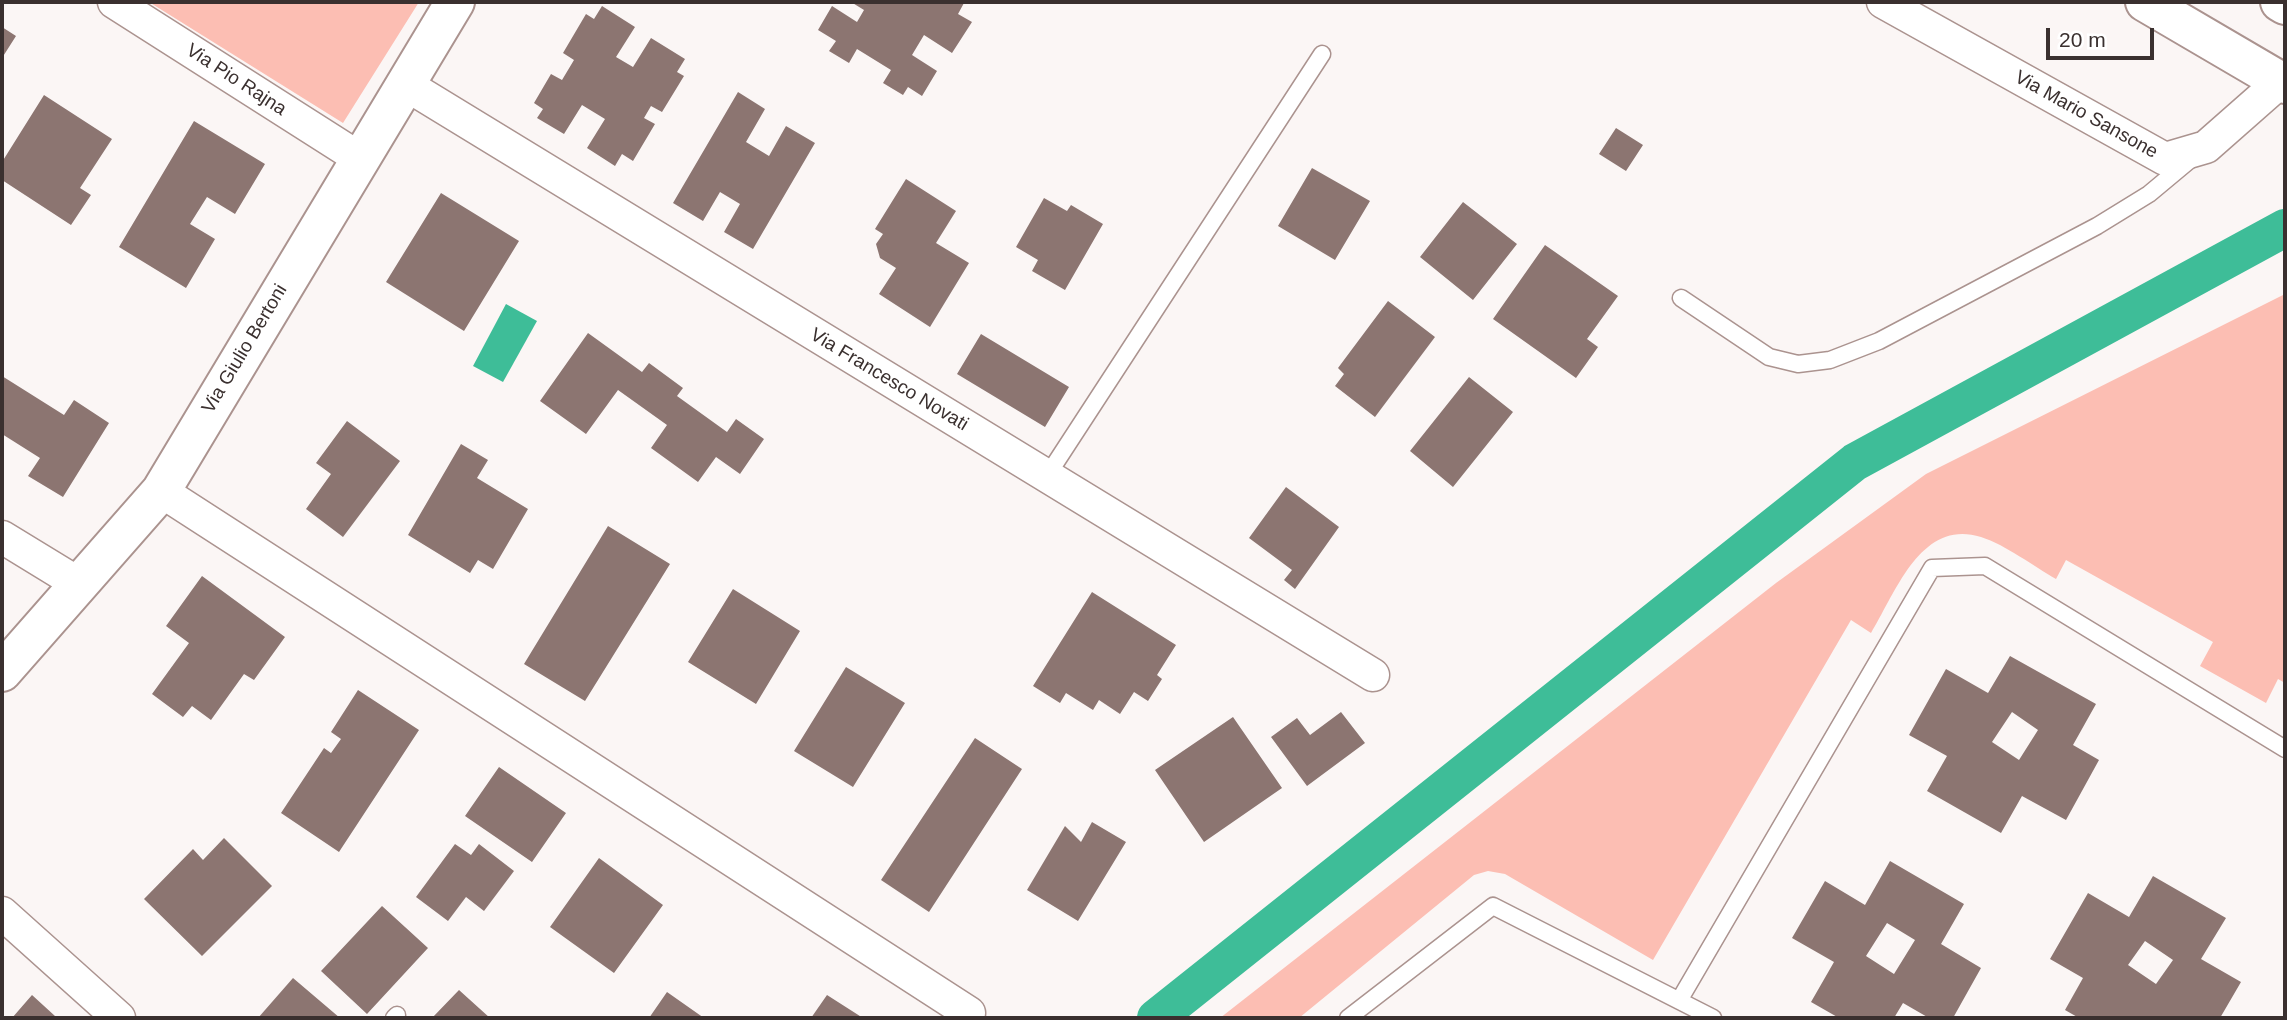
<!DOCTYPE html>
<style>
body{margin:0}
#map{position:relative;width:2287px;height:1020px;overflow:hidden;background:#fbf6f5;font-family:Helvetica,sans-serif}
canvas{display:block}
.frame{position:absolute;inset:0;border:4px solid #3a302f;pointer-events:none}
.scale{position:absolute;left:2046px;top:28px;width:108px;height:32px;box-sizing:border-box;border:4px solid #3a302f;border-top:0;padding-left:9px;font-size:21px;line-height:24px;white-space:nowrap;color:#3a302f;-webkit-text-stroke:5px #fff;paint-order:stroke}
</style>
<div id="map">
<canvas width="2287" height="1020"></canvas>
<div class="frame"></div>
<div class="scale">20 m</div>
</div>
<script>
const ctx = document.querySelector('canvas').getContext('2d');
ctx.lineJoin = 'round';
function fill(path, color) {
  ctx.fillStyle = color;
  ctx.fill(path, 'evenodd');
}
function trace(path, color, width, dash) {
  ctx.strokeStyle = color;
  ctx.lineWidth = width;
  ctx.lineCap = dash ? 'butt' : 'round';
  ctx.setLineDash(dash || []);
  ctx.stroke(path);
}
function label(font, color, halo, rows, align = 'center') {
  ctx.font = font + ' Helvetica,sans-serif';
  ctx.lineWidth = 7;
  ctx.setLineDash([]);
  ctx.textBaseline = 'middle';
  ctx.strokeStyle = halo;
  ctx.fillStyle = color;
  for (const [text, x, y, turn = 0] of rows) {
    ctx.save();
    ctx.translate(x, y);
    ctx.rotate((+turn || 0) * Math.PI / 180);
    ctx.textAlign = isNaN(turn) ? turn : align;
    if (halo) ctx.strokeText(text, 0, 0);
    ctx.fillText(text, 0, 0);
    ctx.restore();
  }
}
fill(new Path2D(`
 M 149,2 L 419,2 L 343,123 Z
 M 2285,294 L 2285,683 L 2278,679 L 2266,703 L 2200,666 L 2213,642 L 2066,560 L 2056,579 C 2033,566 2006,545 1981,537 C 1921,518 1896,592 1871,633 L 1851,620 L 1653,960 L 1505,874 L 1488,871 L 1474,875 L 1299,1018 L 1220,1018 L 1776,583 L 1926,474 Z`), '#fcbeb3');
fill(new Path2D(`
 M 506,304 L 537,321 L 503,382 L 473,366 Z`), '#3ebd98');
trace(new Path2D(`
 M 1156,1018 L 1855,462 L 2285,228`), '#3ebd98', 38);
fill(new Path2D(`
 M 851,2 L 962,2 L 964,3 L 958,14 L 972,22 L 952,53 L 924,35 L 912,55 L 937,71 L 922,96 L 908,87 L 903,95 L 883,83 L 891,70 L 857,49 L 849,63 L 829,51 L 836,41 L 818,30 L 832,6 L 857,22 L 864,10 Z
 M 602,6 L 635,27 L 616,57 L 633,67 L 651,38 L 685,59 L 677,72 L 684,76 L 662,112 L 651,106 L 644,118 L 655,124 L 633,161 L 622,154 L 615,166 L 587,148 L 605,119 L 582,105 L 564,134 L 537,118 L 543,109 L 534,103 L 551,74 L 562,80 L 574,60 L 563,53 L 586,14 L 594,19 Z
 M 2,27 L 16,36 L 2,58 Z
 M 738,92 L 765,109 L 746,142 L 769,156 L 786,126 L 815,143 L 753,249 L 724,232 L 740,204 L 720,192 L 703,221 L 673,203 Z
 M 44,95 L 112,139 L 80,188 L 91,195 L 71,225 L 2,180 L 2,162 Z
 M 194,121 L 265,164 L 235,214 L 207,197 L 190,224 L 215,239 L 186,288 L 119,247 Z
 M 1616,128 L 1643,145 L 1626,171 L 1599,154 Z
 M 1312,168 L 1370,201 L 1335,260 L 1278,226 Z
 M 906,179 L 956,211 L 936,243 L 969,263 L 930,327 L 879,294 L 896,268 L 880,258 L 876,244 L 883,234 L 875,229 Z
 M 441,193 L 519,241 L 464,331 L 386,282 Z
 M 1044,198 L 1067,211 L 1071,205 L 1103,224 L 1065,290 L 1032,271 L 1038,260 L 1016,247 Z
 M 1463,202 L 1517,244 L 1473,300 L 1420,257 Z
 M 1545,245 L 1618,296 L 1587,339 L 1598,347 L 1576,378 L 1493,319 Z
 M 1388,301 L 1435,337 L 1375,417 L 1335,386 L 1344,374 L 1338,368 Z
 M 588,333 L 642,372 L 649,363 L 683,388 L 677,396 L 727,432 L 736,419 L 764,439 L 740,474 L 716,457 L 698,482 L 651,448 L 667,425 L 618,390 L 586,434 L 540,401 Z
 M 981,334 L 1069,387 L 1045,427 L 957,374 Z
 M 2,376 L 64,415 L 74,400 L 109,423 L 63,497 L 28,476 L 40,458 L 2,434 Z
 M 1469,377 L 1513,412 L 1453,487 L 1410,451 Z
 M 347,421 L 400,461 L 343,537 L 306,509 L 331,474 L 316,463 Z
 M 461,444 L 488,460 L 477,478 L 528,509 L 493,569 L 478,560 L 470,573 L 408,535 Z
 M 1286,487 L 1339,527 L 1295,589 L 1284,580 L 1292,570 L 1249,538 Z
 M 608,526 L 670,564 L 585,701 L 524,664 Z
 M 202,576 L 285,637 L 254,680 L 244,674 L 211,720 L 192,706 L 183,717 L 152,694 L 189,643 L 166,626 Z
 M 733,589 L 800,631 L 756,704 L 688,662 Z
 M 1092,592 L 1176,645 L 1157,675 L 1162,679 L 1148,701 L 1134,692 L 1120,714 L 1099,700 L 1093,710 L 1066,693 L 1060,703 L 1033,686 Z
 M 2010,656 L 2096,704 L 2073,745 L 2099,760 L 2066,820 L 2022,796 L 2001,833 L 1927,791 L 1947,756 L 1909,735 L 1946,669 L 1988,693 ZM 2012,712 L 2038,730 L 2019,760 L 1992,742 Z
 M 846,667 L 905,703 L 853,787 L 794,751 Z
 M 358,690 L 419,730 L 339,852 L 281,813 L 324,748 L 331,753 L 341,739 L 331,732 Z
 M 1341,712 L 1365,743 L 1307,786 L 1271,737 L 1297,718 L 1310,735 Z
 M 1233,717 L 1282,788 L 1204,842 L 1155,770 Z
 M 975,738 L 1022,769 L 929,912 L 881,880 Z
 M 499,767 L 566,813 L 532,862 L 465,816 Z
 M 1092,822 L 1126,842 L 1078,921 L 1027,890 L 1065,826 L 1081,842 Z
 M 224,838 L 272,886 L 202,956 L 144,899 L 193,849 L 203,860 Z
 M 455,844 L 471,855 L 479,844 L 514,871 L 484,911 L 466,897 L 448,921 L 416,897 Z
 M 599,858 L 663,905 L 614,973 L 550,927 Z
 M 1890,861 L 1964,904 L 1941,944 L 1981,968 L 1953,1018 L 1929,1018 L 1903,1003 L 1894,1018 L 1839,1018 L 1811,1002 L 1834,962 L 1792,938 L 1825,881 L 1865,905 ZM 1887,923 L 1915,940 L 1894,974 L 1866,956 Z
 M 2153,876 L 2226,918 L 2201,959 L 2241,982 L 2220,1018 L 2079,1018 L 2065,1010 L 2083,978 L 2050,959 L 2088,893 L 2129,917 ZM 2145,941 L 2173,960 L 2156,984 L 2128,965 Z
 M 382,906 L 428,948 L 367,1014 L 321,971 Z
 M 293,978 L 340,1018 L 258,1018 Z
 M 459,990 L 490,1018 L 432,1018 Z
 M 667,992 L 704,1018 L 649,1018 Z
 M 32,995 L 55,1016 L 52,1018 L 12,1018 Z
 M 827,995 L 863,1018 L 811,1018 Z`), '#8c7571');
const lane = new Path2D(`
 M 1681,298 L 1769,357 L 1798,364 L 1830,360 L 1879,341 L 2097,226 L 2149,194 L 2191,159
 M 1047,476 L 1322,54
 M 1680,999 L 1932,568 L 1985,566 L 2285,749
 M 394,1018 L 397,1015
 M 1348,1018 L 1493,906 L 1713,1018`);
const street = new Path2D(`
 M 114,2 L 359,158
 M 1883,2 L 2165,159 L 2206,147 L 2281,81
 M 405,84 L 1373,675
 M 161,491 L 969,1013
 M 2,537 L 79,584
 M 2,913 L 119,1018`);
const secondary = new Path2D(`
 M 2145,2 L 2285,84
 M 2,672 L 161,491 L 455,2`);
const primary = new Path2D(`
 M 2280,2 L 2285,5`);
trace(lane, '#ab938f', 19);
trace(street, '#ab938f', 35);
trace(secondary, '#ab938f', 42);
trace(primary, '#ab938f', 42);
trace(lane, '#fff', 16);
trace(street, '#fff', 32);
trace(secondary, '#fff', 38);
trace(primary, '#fff', 38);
label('19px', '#3a302f', '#fff', [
 ["Via Pio Rajna",236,80,33],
 ["Via Mario Sansone",2086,115,29],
 ["Via Giulio Bertoni",245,349,-59],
 ["Via Francesco Novati",889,380,31]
]);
</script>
